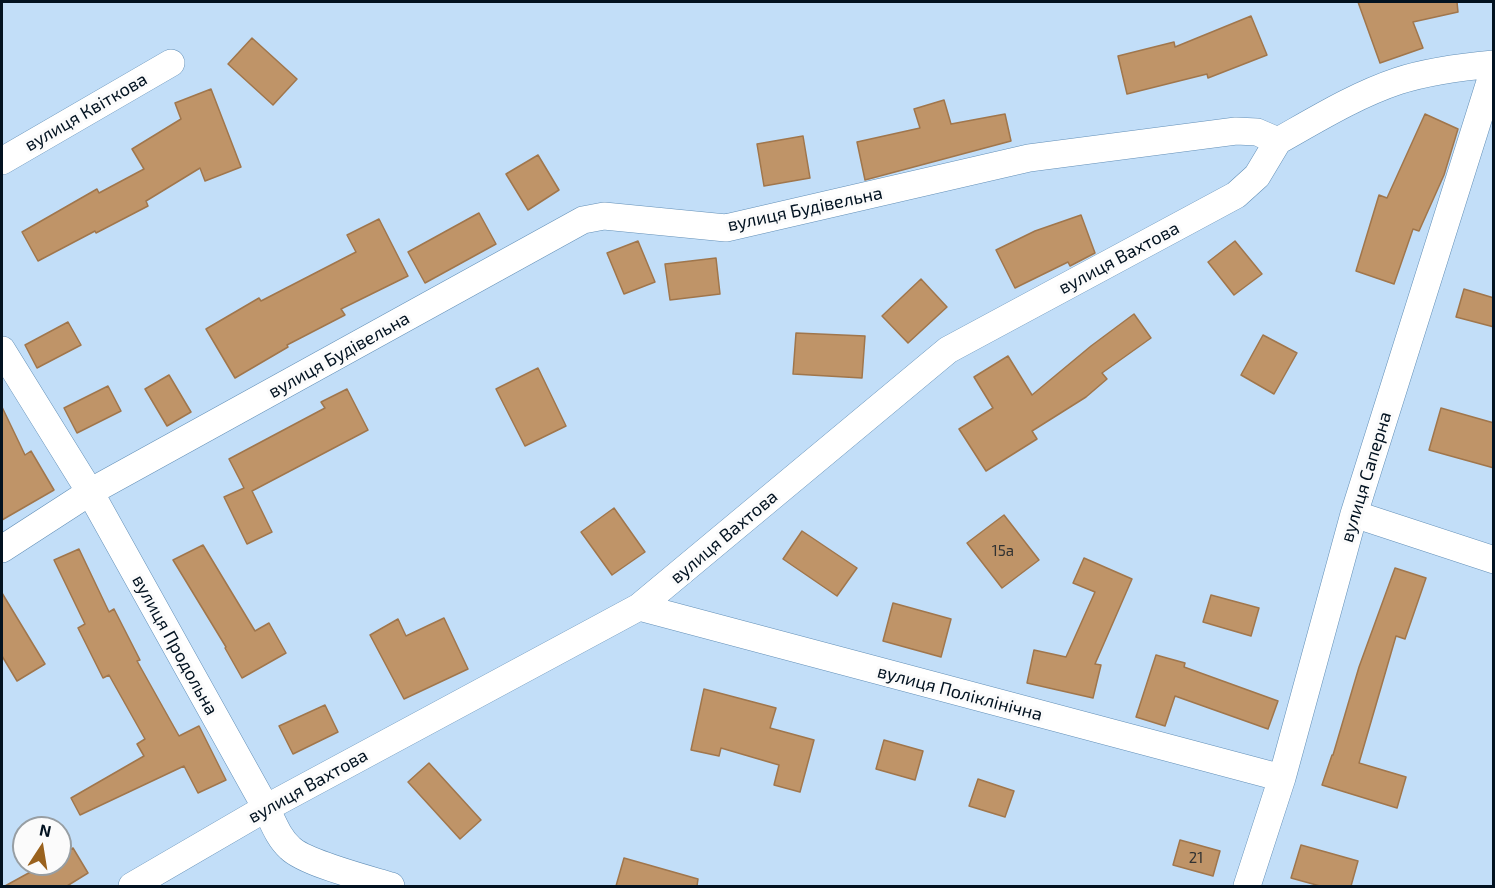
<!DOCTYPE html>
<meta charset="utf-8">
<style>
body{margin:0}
#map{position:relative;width:1495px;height:888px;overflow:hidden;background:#c2def8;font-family:"Exo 2",sans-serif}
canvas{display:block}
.frame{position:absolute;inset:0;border:3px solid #021220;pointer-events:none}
.north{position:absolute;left:12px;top:816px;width:60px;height:60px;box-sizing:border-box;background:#fbfbfb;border:2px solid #979ea3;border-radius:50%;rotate:12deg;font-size:16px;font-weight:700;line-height:24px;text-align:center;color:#021220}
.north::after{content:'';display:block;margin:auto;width:21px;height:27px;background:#9a621e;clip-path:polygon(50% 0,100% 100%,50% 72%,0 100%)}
</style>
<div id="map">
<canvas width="1495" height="888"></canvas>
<div class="frame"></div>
<div class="north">N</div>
</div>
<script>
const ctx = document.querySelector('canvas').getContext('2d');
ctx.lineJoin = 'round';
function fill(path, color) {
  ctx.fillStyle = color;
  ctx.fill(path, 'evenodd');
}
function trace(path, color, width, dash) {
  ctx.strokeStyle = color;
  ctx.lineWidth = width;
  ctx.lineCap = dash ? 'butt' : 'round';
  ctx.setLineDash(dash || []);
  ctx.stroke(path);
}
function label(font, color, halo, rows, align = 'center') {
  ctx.font = font + ' "Exo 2",sans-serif';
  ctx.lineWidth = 6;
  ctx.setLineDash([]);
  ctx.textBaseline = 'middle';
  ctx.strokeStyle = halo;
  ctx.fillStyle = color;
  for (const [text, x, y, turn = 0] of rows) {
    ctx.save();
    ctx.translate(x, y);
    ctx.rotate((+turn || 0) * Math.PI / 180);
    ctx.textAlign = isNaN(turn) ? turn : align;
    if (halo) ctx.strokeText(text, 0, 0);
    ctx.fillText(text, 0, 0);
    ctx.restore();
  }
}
const building = new Path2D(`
 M 1358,2 L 1457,2 L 1458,12 L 1413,22 L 1423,48 L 1380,63 Z
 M 1251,16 L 1267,55 L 1208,78 L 1207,74 L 1127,94 L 1118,56 L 1174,42 L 1175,47 Z
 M 252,38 L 297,79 L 273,105 L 228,64 Z
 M 211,89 L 241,167 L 205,181 L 200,168 L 146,201 L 148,206 L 96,233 L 95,231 L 38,261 L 22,232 L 97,189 L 99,193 L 144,169 L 132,149 L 181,119 L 175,103 Z
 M 944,100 L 951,124 L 1005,114 L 1011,141 L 865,180 L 857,142 L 920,128 L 914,109 Z
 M 1425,114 L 1458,129 L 1444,175 L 1419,231 L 1413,229 L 1394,284 L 1356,271 L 1379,195 L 1387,198 Z
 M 803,136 L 810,178 L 764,186 L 757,144 Z
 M 538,155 L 559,190 L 528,210 L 506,174 Z
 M 479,213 L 496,244 L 425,283 L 408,252 Z
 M 1081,215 L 1095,253 L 1070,266 L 1068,262 L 1015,288 L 996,250 L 1035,231 Z
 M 379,219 L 408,276 L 341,309 L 345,315 L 287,345 L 288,347 L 235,378 L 206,329 L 259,298 L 261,301 L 356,252 L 347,235 Z
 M 638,241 L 655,282 L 624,294 L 607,253 Z
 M 1235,241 L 1262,274 L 1234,295 L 1208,262 Z
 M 716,258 L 720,294 L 670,300 L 665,264 Z
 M 921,279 L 947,307 L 908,343 L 882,316 Z
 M 1464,289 L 1494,298 L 1494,327 L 1456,317 Z
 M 1134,314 L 1151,338 L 1102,373 L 1107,379 L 1086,397 L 1032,431 L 1037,439 L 986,471 L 959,429 L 993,408 L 974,377 L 1008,356 L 1032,395 L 1091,346 Z
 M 68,322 L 81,345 L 37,368 L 25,345 Z
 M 796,333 L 865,336 L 862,378 L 793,374 Z
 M 1263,335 L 1297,353 L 1274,394 L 1241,375 Z
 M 538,368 L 566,426 L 525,446 L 496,389 Z
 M 169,375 L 191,412 L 167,426 L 145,389 Z
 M 108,386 L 121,411 L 77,433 L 64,408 Z
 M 347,389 L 368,430 L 252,491 L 272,532 L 247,544 L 224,497 L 244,488 L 229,459 L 325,408 L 321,402 Z
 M 2,407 L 25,455 L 31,451 L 54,490 L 2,520 Z
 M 1441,408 L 1494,423 L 1494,468 L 1429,450 Z
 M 614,508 L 645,552 L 612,575 L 581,532 Z
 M 1004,515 L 1039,560 L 1002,588 L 967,543 Z
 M 802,531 L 857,568 L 837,596 L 783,559 Z
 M 203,545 L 255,631 L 269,623 L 286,653 L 242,678 L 225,648 L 226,647 L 173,560 Z
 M 79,549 L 109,612 L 114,609 L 140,660 L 137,661 L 179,736 L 199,726 L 226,780 L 198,793 L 184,766 L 80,815 L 71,798 L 144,756 L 137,744 L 145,739 L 109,675 L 103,678 L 78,628 L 85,624 L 54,560 Z
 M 1084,558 L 1132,579 L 1095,664 L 1101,665 L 1093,698 L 1027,683 L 1034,650 L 1066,657 L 1095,592 L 1073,583 Z
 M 1395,568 L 1426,578 L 1405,639 L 1396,636 L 1359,763 L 1406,777 L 1397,808 L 1322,785 L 1332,755 L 1333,755 L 1359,667 Z
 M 2,593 L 45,664 L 17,681 L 2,656 Z
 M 1211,595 L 1259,608 L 1251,636 L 1203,622 Z
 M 893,603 L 951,619 L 941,657 L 883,641 Z
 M 444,618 L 468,669 L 404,699 L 370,635 L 398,619 L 406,636 Z
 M 1156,655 L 1185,663 L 1184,667 L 1278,701 L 1268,729 L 1175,696 L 1165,726 L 1136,717 Z
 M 704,689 L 776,708 L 770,728 L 814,740 L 800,792 L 774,785 L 779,765 L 721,748 L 719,756 L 691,750 Z
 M 325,705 L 338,732 L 293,754 L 279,726 Z
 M 884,740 L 923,751 L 915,780 L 876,769 Z
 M 429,763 L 481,820 L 460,839 L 408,782 Z
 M 978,779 L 1014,791 L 1005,817 L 969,806 Z
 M 1180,840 L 1220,851 L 1213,876 L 1173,865 Z
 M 1301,845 L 1358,861 L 1351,886 L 1320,886 L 1291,878 Z
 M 73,848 L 88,873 L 67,886 L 5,886 L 45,864 L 60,864 L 60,855 Z
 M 624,858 L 698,879 L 697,886 L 616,886 Z`);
fill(building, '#bf9468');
trace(building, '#a0764c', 1.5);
const street = new Path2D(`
 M 2,161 L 171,63
 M 2,350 L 90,492 L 266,808 C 273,822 278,837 290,848 C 305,863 368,879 391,886
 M 1354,514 L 1494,560
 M 2,549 L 90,492 L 583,220 L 604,216 L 726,228 L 1029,158 L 1236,131 L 1257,132 L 1278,141 C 1317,119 1356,95 1398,81 C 1429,71 1461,67 1494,64
 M 639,607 L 1282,778
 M 132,886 L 266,808 L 639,607 L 948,350 L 1236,195 L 1257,176 L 1278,141
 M 1247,886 L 1282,778 L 1354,514 L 1494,69`);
trace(street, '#628fb7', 28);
trace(street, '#fff', 27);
label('15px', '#313232', null, [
 ["15а",1003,551],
 ["21",1196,858]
]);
label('18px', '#021220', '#fbfbfb', [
 ["вулиця Квіткова",86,112,-30],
 ["вулиця Будівельна",805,209,-12],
 ["вулиця Вахтова",1119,258,-28],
 ["вулиця Будівельна",339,355,-29],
 ["вулиця Саперна",1366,477,-73],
 ["вулиця Вахтова",724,537,-40],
 ["вулиця Продольна",175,645,61],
 ["вулиця Поліклінічна",960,693,15],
 ["вулиця Вахтова",308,786,-29]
]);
</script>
